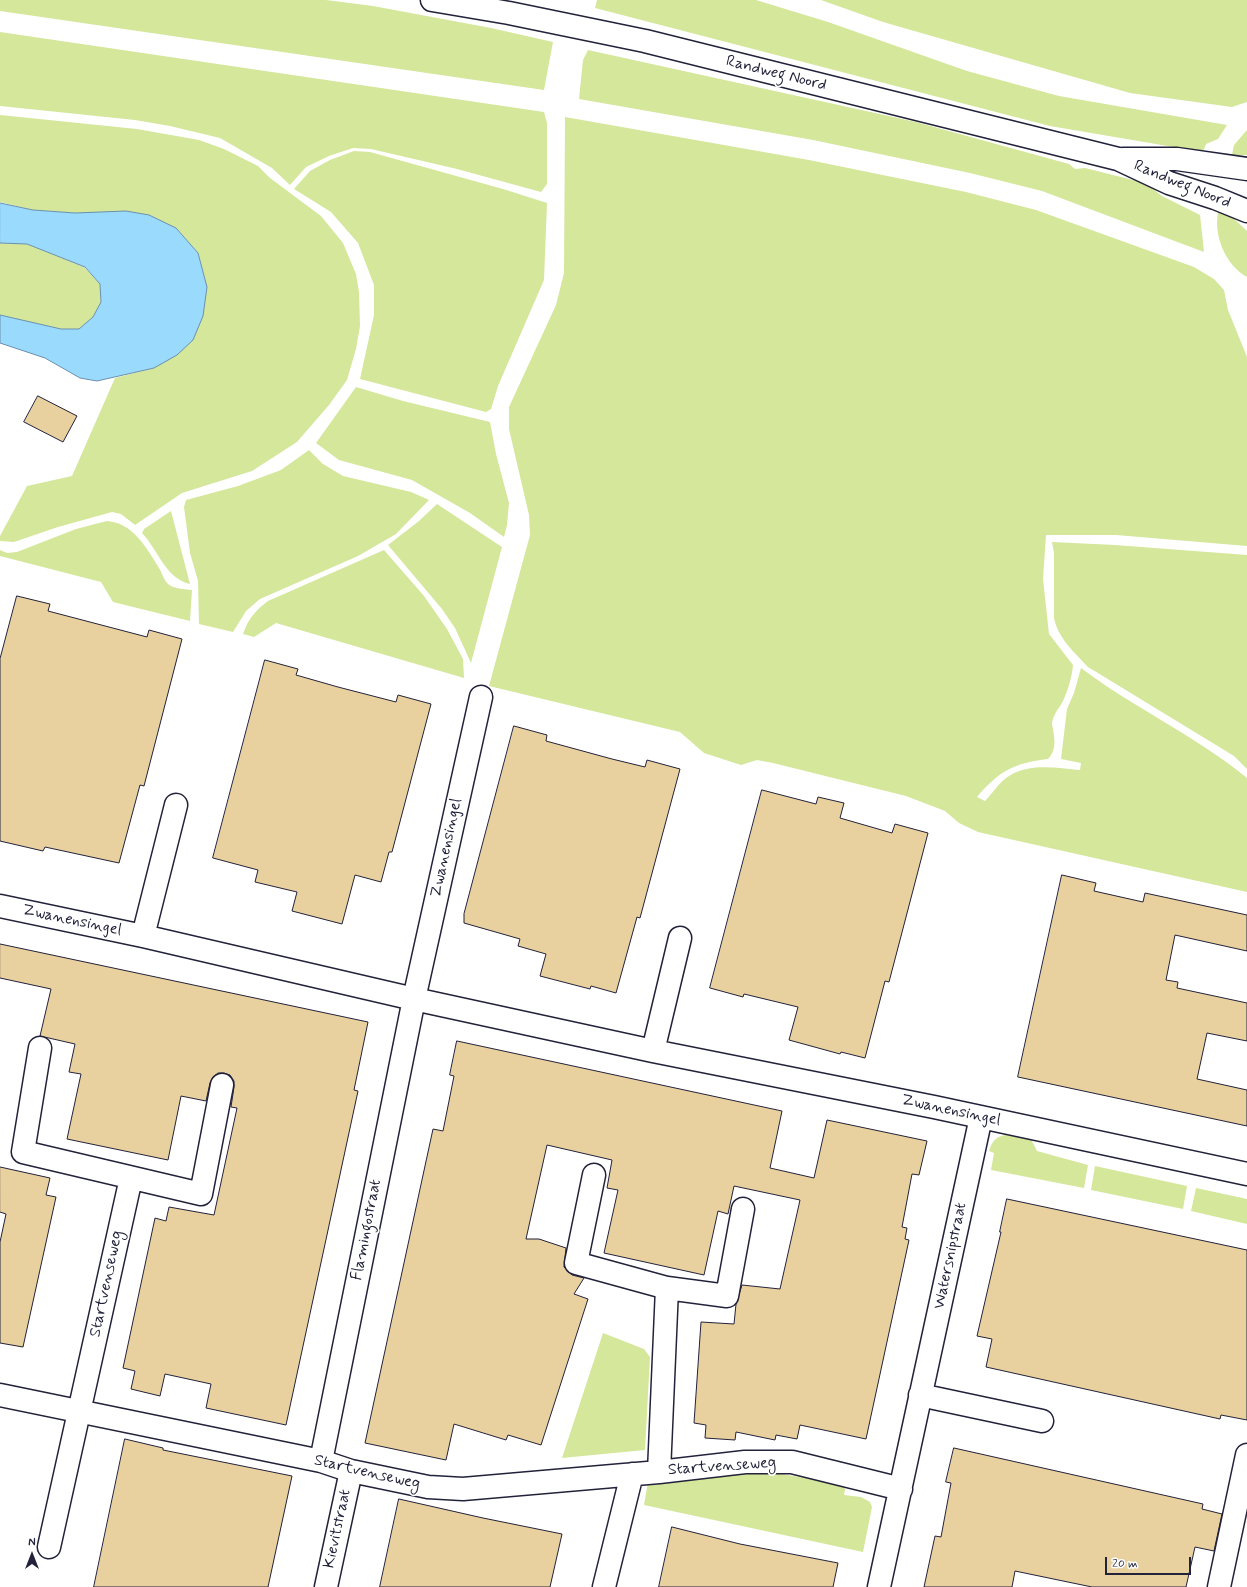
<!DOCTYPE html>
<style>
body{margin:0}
#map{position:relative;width:1247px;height:1587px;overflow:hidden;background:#fff;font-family:Mynerve,sans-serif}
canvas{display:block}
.north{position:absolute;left:12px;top:1535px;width:40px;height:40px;-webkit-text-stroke:3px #fff;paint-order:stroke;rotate:0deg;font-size:11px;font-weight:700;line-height:16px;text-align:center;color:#22223b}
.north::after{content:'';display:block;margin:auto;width:14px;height:18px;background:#22223b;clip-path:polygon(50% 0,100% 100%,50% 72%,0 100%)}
.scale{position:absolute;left:1105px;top:1557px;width:86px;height:18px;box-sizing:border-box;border:2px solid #22223b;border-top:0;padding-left:5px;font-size:12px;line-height:14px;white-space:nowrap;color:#22223b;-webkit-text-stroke:3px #fff;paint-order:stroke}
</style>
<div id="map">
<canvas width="1247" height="1587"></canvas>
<div class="north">N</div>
<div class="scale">20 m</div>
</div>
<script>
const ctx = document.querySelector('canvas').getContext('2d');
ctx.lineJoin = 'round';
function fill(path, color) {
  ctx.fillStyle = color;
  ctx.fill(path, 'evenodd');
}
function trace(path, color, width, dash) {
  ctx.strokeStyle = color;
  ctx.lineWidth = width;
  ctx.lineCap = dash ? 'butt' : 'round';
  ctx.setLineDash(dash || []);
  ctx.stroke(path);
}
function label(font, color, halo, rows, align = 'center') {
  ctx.font = font + ' Mynerve,sans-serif';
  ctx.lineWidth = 3.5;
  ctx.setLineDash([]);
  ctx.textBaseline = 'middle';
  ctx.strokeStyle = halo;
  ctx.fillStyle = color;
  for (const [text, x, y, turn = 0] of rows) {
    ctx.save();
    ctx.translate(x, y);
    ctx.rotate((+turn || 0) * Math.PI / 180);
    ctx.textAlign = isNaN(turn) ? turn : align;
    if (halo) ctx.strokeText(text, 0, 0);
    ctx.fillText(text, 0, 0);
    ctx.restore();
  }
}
fill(new Path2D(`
 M 0,0 L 326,0 L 373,6 L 491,28 L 553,42 L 544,90 L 0,11 Z
 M 597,0 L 756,0 L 828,22 L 967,71 L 1059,96 L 1227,125 L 1218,139 L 1206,144 L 1203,152 L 1050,126 L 595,8 Z
 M 821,0 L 1247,0 L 1247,102 L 1232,107 L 1130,93 L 883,22 Z
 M 0,32 L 544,112 L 547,123 L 547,184 L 541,192 L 457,169 L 371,149 L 353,148 L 329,156 L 306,167 L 290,185 L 272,168 L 220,138 L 170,126 L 135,120 L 0,106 Z
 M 588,50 L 916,122 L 1069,164 L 1075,169 L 1085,168 L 1145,183 L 1162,196 L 1200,215 L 1204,252 L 1042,191 L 970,173 L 813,140 L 579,99 L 583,60 Z
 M 0,115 L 137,129 L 199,140 L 224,149 L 258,166 L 270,178 L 321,216 L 343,243 L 356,274 L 359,292 L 360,326 L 356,349 L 347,380 L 329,405 L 297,442 L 252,471 L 182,493 L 135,525 L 121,514 L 112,512 L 58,527 L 14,542 L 0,541 L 0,536 L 27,486 L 72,476 L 115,378 L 154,368 L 207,287 L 198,253 L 176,228 L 75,213 L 33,210 L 0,202 Z
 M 565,117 L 809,160 L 966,192 L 1036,210 L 1194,267 L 1214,279 L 1224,290 L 1228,310 L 1247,357 L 1247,546 L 1116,535 L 1046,535 L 1043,579 L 1049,634 L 1073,665 C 1072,677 1068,690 1063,701 C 1060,707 1052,716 1052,724 C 1054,736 1058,749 1048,759 C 1014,763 999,771 977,797 L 985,801 C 992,794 998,784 1006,778 C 1027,762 1056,768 1080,770 L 1081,763 L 1061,759 L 1067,709 L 1074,693 L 1081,668 C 1134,708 1196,736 1247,778 L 1247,892 L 978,832 L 959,823 L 945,811 L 906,796 L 773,763 L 757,760 L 741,765 L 704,753 L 680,732 L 489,686 L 530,535 L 529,515 L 509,429 L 509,407 L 556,305 L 564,273 Z
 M 1247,130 L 1247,155 L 1232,155 L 1234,145 Z
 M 354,151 L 370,152 L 503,189 L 547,203 L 544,280 L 498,386 L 491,409 L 486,412 L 360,379 L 374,315 L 374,285 L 358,243 L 331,212 L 294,189 L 310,171 L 330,160 Z
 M 1219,209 L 1231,216 L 1247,231 L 1247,277 C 1225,265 1212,233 1219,209 Z
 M 0,243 L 27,244 L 84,267 L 100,284 L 101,302 L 93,317 L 79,329 L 61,329 L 0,315 Z
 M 356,387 L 403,401 L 490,422 L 496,454 L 509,503 L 507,525 L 504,537 L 470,513 L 412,480 L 339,460 L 316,443 Z
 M 309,450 L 323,464 L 343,476 L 411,492 L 429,500 L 396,534 L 358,556 L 260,599 L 246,611 L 233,632 L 199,624 L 198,581 L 190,553 L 184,507 L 186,500 L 238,486 L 281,470 Z
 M 437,504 L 502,547 L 471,663 L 455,628 L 442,609 L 388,545 L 419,521 Z
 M 171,511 L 190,584 C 165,578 159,551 142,533 L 144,529 Z
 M 107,521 C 133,523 146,547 159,568 C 162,573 164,580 168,584 C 175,589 183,589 192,590 L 190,621 L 113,602 L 101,582 L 0,556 L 0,550 L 7,553 L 17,552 L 76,529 Z
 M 1052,542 L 1115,545 L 1247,555 L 1247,769 L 1234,756 L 1088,667 C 1074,652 1058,638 1054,618 L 1054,553 Z
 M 384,550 L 424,596 L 447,629 L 463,659 L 464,678 L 276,623 L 254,637 L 243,634 C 248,619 256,610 268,601 Z
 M 1005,1135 L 1031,1139 L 1037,1151 L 1088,1165 L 1084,1188 L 991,1170 L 994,1153 L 989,1151 C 992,1142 995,1137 1005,1135 Z
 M 1095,1166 L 1187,1186 L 1183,1209 L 1091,1190 Z
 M 1196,1188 L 1247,1199 L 1247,1224 L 1191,1211 Z
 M 603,1333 L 644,1349 L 650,1357 L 645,1450 L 562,1458 Z
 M 753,1473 L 782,1474 L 846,1485 L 844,1495 L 861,1497 L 870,1502 L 872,1507 L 863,1552 L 644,1505 L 648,1482 Z`), '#d4e79b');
const water = new Path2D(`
 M 0,203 L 33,210 L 75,213 L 126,211 L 149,215 L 176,228 L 198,253 L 207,287 L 203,316 L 193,340 L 177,355 L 154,368 L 97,381 L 80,378 L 45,358 L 0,343 L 0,315 L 61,329 L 79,329 L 93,317 L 101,302 L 100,284 L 85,267 L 27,244 L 0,243 Z`);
fill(water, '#9adafc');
trace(water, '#6a90af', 1);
const building = new Path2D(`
 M 38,396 L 77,416 L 63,442 L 24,422 Z
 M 17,596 L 50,604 L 48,611 L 147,637 L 149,630 L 182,639 L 144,786 L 140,785 L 119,863 L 45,847 L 43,851 L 0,841 L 0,659 Z
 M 265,660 L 298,669 L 296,675 L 338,687 L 396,702 L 398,695 L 431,704 L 392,852 L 389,852 L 381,882 L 355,875 L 342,924 L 292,911 L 297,892 L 255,882 L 258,870 L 213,858 Z
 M 514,726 L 547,735 L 546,741 L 612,759 L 645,767 L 647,760 L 680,769 L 640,918 L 637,917 L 616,993 L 591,986 L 590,989 L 540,976 L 546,954 L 518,946 L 520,939 L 464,923 L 464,914 Z
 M 762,790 L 816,804 L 818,797 L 844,803 L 840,818 L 892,833 L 895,824 L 928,833 L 889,982 L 885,981 L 865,1058 L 841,1052 L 840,1054 L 789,1040 L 798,1007 L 744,994 L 743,997 L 710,988 Z
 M 1062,875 L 1096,883 L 1094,891 L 1143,902 L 1145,893 L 1247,915 L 1247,951 L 1175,935 L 1166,980 L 1178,982 L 1177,988 L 1247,1003 L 1247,1041 L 1207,1033 L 1197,1079 L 1247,1090 L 1247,1126 L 1018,1077 Z
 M 0,944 L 368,1022 L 354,1090 L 358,1091 L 286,1425 L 206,1408 L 211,1384 L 165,1374 L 160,1396 L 131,1389 L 135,1371 L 123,1368 L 155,1218 L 166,1221 L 169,1207 L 214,1215 L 237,1108 L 231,1107 L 234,1087 L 234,1081 L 230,1075 L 224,1073 L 218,1073 L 213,1077 L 210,1083 L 206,1101 L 181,1096 L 168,1160 L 67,1139 L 81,1074 L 69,1072 L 75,1044 L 40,1036 L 51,989 L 0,978 Z
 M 457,1041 L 782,1111 L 770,1168 L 814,1178 L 827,1120 L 927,1141 L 919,1175 L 912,1174 L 902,1227 L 907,1228 L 905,1239 L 909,1240 L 866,1439 L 800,1425 L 797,1439 L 776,1435 L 775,1440 L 736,1432 L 735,1440 L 705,1438 L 706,1425 L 694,1423 L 701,1322 L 734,1324 L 736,1304 L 742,1285 L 780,1289 L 800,1200 L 734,1186 L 728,1214 L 718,1211 L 704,1275 L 604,1253 L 618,1190 L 607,1188 L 612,1160 L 547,1145 L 526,1239 L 539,1239 L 566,1248 L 564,1267 L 572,1275 L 584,1278 L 574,1294 L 588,1299 L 541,1445 L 508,1435 L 506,1440 L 454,1424 L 446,1460 L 365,1443 L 433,1129 L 443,1131 L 454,1076 L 450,1075 Z
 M 0,1167 L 50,1178 L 46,1195 L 56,1197 L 23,1347 L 0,1343 L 0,1242 L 6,1214 L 0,1212 Z
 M 1007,1199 L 1247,1250 L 1247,1420 L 1221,1415 L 1220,1419 L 986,1367 L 992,1339 L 977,1336 L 1001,1232 L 1000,1232 Z
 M 125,1439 L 163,1448 L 163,1450 L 292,1476 L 268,1587 L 94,1587 Z
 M 954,1448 L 1203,1504 L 1202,1509 L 1222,1514 L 1214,1551 L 1195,1547 L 1186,1587 L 1092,1587 L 1015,1571 L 1012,1587 L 924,1587 L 935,1536 L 941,1537 L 951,1483 L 946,1482 Z
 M 399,1499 L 483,1518 L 562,1534 L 550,1587 L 380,1587 Z
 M 672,1527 L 740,1544 L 838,1563 L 833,1587 L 659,1587 Z`);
fill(building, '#e9d09f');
trace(building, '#22223b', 1);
const street = new Path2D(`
 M 0,906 L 143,936 L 414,999 L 653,1051 L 934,1107 L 1247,1174
 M 143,936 L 176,805
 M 40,1048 L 23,1152 L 201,1194 L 222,1085
 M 653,1051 L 680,938
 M 594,1175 L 576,1263 L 667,1288 L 727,1296 L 743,1209
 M 0,1395 L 321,1461 L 351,1471 L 428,1487 L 463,1489 L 659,1472 L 745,1462 L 792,1462 L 901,1489
 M 920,1395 L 1042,1421
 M 321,1461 L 414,999 L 481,697
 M 659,1472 L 667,1288
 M 49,1547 L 131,1178
 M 326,1587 L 351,1471
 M 604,1587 L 632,1474
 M 879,1587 L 981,1117
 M 1219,1587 L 1247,1455`);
const secondary = new Path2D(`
 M 432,0 L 509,13 L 645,41 L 1118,159 L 1169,183 L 1215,198 L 1247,211
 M 1123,159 L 1177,159 L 1247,169`);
trace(street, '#22223b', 25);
trace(secondary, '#22223b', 25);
trace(street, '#fff', 22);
trace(secondary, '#fff', 22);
label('16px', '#22223b', '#fff', [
 ["Randweg Noord",776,74,14],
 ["Randweg Noord",1182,185,22],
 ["Zwanensingel",447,848,-78],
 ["Zwanensingel",72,921,12],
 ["Zwanensingel",951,1111,12],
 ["Flamingostraat",367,1230,-79],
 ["Watersnipstraat",951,1256,-78],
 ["Startvenseweg",107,1284,-78],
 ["Startvenseweg",722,1467,-4],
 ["Startvenseweg",367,1473,13],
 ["Kievitstraat",338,1529,-78]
]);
</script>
